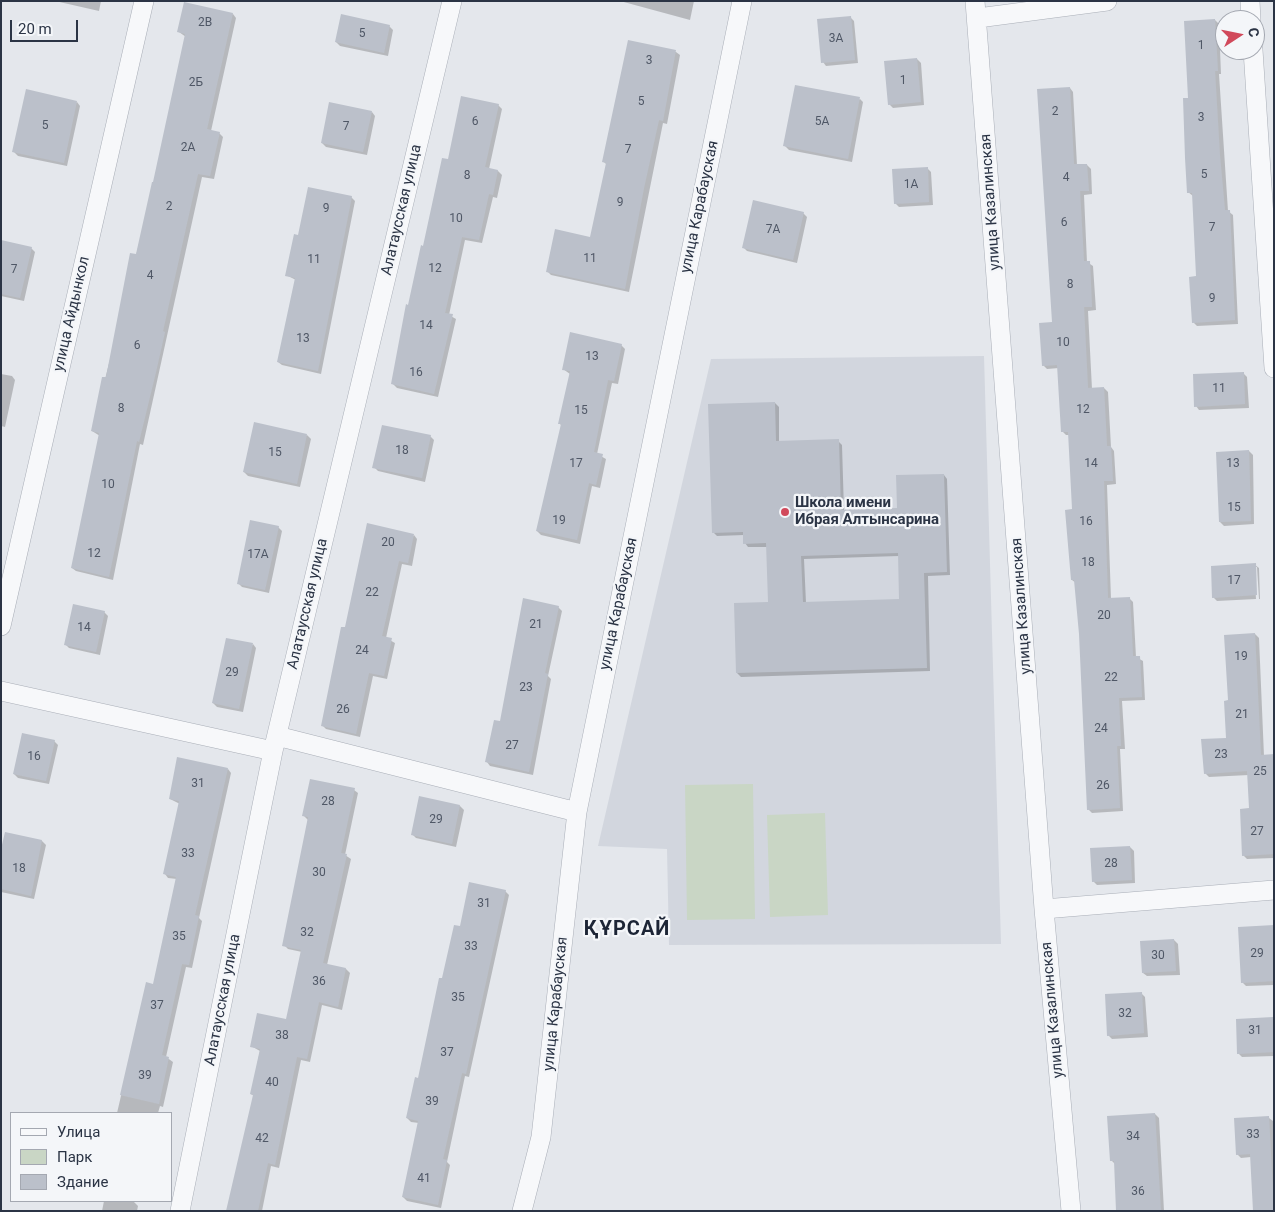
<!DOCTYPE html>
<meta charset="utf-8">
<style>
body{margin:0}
#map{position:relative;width:1275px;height:1212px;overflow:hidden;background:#e4e7ec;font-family:Roboto,sans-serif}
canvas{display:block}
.frame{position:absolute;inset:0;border:2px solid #2b3445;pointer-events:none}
.legend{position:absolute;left:10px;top:1112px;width:162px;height:90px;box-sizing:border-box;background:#f4f6f9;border:1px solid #a4a8b1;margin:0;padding:6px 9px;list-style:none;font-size:15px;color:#2b3445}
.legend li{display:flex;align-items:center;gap:10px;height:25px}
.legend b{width:25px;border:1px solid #a4a8b1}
.north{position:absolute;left:1215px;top:10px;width:50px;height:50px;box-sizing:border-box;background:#f4f6f9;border:1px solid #a4a8b1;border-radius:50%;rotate:79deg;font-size:14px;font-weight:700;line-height:20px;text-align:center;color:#2b3445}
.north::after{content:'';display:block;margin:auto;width:18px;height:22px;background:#d1495b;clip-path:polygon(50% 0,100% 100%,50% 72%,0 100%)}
.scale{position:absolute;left:10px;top:20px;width:68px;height:22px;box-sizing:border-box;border:2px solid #2b3445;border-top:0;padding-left:6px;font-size:15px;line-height:18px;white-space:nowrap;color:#2b3445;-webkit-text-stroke:4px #f4f6f9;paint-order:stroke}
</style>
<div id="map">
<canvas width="1275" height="1212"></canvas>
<div class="frame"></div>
<ul class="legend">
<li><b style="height:6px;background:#f7f8fa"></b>Улица</li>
<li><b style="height:14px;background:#c9d6c5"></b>Парк</li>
<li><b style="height:14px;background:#bbc0ca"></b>Здание</li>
</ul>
<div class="north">С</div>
<div class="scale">20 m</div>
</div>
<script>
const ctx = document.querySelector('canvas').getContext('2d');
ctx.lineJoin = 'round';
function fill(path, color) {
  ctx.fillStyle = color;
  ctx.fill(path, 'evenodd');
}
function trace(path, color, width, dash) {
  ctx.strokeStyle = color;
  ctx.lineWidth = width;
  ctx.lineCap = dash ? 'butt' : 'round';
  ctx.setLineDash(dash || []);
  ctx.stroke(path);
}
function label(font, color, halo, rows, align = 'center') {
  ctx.font = font + ' Roboto,sans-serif';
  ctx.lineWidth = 4.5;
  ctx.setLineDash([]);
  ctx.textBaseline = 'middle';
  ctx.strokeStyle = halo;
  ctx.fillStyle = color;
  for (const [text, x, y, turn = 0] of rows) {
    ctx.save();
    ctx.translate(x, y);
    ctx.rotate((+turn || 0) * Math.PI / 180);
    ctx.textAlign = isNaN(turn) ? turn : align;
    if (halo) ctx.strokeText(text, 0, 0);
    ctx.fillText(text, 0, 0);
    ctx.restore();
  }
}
fill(new Path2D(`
 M 984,356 L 1001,944 L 669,945 L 667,849 L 598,846 L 711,359 Z`), '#d2d6de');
fill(new Path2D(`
 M 753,784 L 755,919 L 687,920 L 685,785 Z
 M 825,813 L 828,915 L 770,917 L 767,815 Z`), '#c9d6c5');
fill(new Path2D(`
 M 55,1 L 101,1 L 99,11 Z
 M 620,1 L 694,1 L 690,20 Z
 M 233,14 L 236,18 L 211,131 L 219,133 L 223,137 L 214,179 L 202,177 L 143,445 L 140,444 L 113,580 L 76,571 L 72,568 L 100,436 L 92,431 L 154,184 L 186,37 L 179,32 Z
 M 850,17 L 854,21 L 858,63 L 826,66 L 823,62 Z
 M 1215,20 L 1219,24 L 1221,74 L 1219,74 L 1228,211 L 1233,215 L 1238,324 L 1197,326 L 1193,322 L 1198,278 L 1193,196 L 1188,192 L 1189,99 Z
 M 389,26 L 393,30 L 388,56 L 340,46 L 336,42 Z
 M 629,42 L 676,52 L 680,55 L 667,124 L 663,123 L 629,292 L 551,275 L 547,271 L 591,239 L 607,165 L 603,161 Z
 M 917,59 L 921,63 L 924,105 L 893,108 L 889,104 Z
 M 1070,88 L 1073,92 L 1077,165 L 1087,165 L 1091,169 L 1092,194 L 1084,195 L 1087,262 L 1093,266 L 1096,310 L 1088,311 L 1092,389 L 1104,388 L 1108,392 L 1111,447 L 1114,451 L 1116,484 L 1107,485 L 1111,599 L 1129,598 L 1133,602 L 1136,657 L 1143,661 L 1145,700 L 1122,701 L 1125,749 L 1120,749 L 1123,811 L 1092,813 L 1088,809 L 1080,634 L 1076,583 L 1072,580 L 1074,510 L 1070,435 L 1066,435 L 1062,431 L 1059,368 L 1047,369 L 1043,365 L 1053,324 Z
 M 860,99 L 863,102 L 852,162 L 789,150 L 785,146 Z
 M 77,102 L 80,106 L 67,166 L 18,156 L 14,152 Z
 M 498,105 L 502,109 L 489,169 L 498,171 L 502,175 L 497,198 L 493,197 L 482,243 L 465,240 L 449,315 L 456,319 L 438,397 L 397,388 L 393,384 L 409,306 L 448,160 Z
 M 372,112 L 375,116 L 367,155 L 326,147 L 322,143 Z
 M 927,168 L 931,172 L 933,205 L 899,207 L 895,203 Z
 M 351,197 L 355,201 L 321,374 L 282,365 L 278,362 L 296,280 L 286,275 L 299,236 Z
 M 803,213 L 807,217 L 797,263 L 747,251 L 743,247 Z
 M 1,241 L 31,248 L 35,252 L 24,301 L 1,296 Z
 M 621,345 L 625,349 L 618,384 L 612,383 L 597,454 L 606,459 L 600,488 L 592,486 L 580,544 L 541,535 L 537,531 L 562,426 L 560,424 L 570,374 L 563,369 Z
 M 1243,373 L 1247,377 L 1249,408 L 1199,410 L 1196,406 Z
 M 1,374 L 12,376 L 15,380 L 5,427 L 1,426 Z
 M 775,403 L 779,407 L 779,442 L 838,441 L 842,445 L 844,511 L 898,509 L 944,475 L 947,479 L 950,575 L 928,576 L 930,671 L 741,677 L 737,673 L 770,603 L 768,547 L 748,547 L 745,543 L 744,535 L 717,536 L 713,532 ZM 899,556 L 900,601 L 806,603 L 804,559 Z
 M 307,435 L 311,439 L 300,487 L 248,476 L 244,472 Z
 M 430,436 L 434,440 L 425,482 L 378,471 L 374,467 Z
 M 1249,451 L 1253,455 L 1254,524 L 1224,526 L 1220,522 Z
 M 278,527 L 282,531 L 269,593 L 242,587 L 238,583 Z
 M 414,535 L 417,539 L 412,566 L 402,564 L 386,638 L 395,643 L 387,679 L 373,676 L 360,737 L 326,729 L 322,725 L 346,629 Z
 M 1255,565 L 1259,568 L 1260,599 L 1259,599 L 1257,567 L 1254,567 L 1256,599 L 1217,601 L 1213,597 Z
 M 524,600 L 558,607 L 562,611 L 548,676 L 551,679 L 533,775 L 490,766 L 487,762 L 501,723 Z
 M 104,612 L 108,616 L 100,655 L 69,648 L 65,644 Z
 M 1255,634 L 1259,638 L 1264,756 L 1274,756 L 1274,858 L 1247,859 L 1243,855 L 1250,810 L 1249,775 L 1209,777 L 1205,773 L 1227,739 L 1229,702 Z
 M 253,644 L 256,648 L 243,712 L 217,707 L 213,703 Z
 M 54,741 L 58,745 L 49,784 L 18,778 L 14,774 Z
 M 228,769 L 231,773 L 199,918 L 202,921 L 192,968 L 186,967 L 166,1057 L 173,1062 L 163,1107 L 160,1106 L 158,1113 L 117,1113 L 147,984 L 154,985 L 177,879 L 168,878 L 165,874 L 180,804 L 170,799 Z
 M 354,790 L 358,793 L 345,855 L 351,859 L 327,965 L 346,969 L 350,973 L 342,1010 L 322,1005 L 310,1062 L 301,1060 L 279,1168 L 271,1166 L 262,1211 L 228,1211 L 254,1096 L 251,1094 L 260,1051 L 251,1046 L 287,1021 L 302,952 L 288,949 L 284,945 L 308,820 L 304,816 Z
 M 420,798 L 460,806 L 464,810 L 456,847 L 416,838 L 412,834 Z
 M 6,833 L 42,841 L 46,845 L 34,899 L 1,892 L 1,855 Z
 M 1130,847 L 1134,851 L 1135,883 L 1097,885 L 1093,881 Z
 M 505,891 L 509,895 L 469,1077 L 465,1076 L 447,1162 L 450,1165 L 441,1208 L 407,1201 L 403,1197 L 419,1123 L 411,1122 L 407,1118 L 419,1079 L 443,980 L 461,928 Z
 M 1274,926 L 1274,985 L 1246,986 L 1242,982 Z
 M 1174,940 L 1178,944 L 1180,975 L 1147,976 L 1143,973 Z
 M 1141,993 L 1145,997 L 1148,1037 L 1112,1039 L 1108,1035 Z
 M 1272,1019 L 1274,1056 L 1242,1057 L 1238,1053 Z
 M 1155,1114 L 1159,1118 L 1164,1211 L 1118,1211 L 1115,1164 L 1111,1160 Z
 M 1269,1118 L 1273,1121 L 1274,1139 L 1274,1211 L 1251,1157 L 1241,1158 L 1237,1154 Z
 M 104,1201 L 134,1202 L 138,1206 L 137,1211 L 102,1211 Z`), '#0003');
fill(new Path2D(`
 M 184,2 L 233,13 L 207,129 L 220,132 L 210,176 L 198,174 L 163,331 L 165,332 L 156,372 L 139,442 L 137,441 L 109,577 L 71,568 L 99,433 L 91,431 L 102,377 L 106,377 L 130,253 L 136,254 L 152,182 L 153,182 L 185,34 L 177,32 Z
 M 341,14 L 390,25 L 384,53 L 335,42 Z
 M 851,16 L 855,60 L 821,63 L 817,19 Z
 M 1215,19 L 1218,71 L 1215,71 L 1220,156 L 1225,210 L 1230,210 L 1235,320 L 1192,323 L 1189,277 L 1196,276 L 1192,193 L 1187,193 L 1185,158 L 1183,98 L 1188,98 L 1184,21 Z
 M 628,40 L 676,50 L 663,121 L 659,120 L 644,188 L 625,289 L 546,272 L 555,229 L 590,237 L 606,163 L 602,162 Z
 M 917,58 L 921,102 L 888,105 L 884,61 Z
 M 795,85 L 860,97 L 848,159 L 783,146 Z
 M 1070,87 L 1074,164 L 1087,164 L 1089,191 L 1080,191 L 1084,261 L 1090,261 L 1092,307 L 1084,307 L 1088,388 L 1104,387 L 1107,446 L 1111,446 L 1113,481 L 1104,481 L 1108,598 L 1130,597 L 1133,656 L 1140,656 L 1142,697 L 1119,698 L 1121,746 L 1117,746 L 1120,808 L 1087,810 L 1079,634 L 1074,580 L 1071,580 L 1065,510 L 1072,509 L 1068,432 L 1061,432 L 1057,365 L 1042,366 L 1039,323 L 1052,322 L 1037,89 Z
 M 26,89 L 77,101 L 64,163 L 12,152 Z
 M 461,96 L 499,104 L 485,167 L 498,170 L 493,195 L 489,194 L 479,240 L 462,237 L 445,313 L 453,314 L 434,394 L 391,384 L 406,304 L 408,305 L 421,245 L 423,246 L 442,158 L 448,159 Z
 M 329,102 L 372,111 L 363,152 L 321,143 Z
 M 928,167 L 929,202 L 894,204 L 892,169 Z
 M 308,187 L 352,196 L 318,371 L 277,362 L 295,278 L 285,276 L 294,234 L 298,235 Z
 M 753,200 L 804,212 L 793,260 L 742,248 Z
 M 1,240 L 32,247 L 20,298 L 1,294 Z
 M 570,332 L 622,344 L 614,381 L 608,380 L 594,452 L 603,454 L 596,485 L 589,483 L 577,540 L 536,531 L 561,424 L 558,424 L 570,371 L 562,370 Z
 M 1244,372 L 1245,404 L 1194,407 L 1193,374 Z
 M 775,402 L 776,441 L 839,439 L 841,510 L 897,508 L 896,475 L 944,474 L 947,572 L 924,573 L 927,668 L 736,673 L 734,603 L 768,602 L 766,543 L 743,544 L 743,532 L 712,533 L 708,404 ZM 898,553 L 899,599 L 803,602 L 801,556 Z
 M 254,422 L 307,434 L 297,484 L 243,472 Z
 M 382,425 L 431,435 L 422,478 L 372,468 Z
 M 1249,450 L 1251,521 L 1219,522 L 1216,452 Z
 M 250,520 L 279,526 L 265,590 L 237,584 Z
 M 367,523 L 414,534 L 408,563 L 399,561 L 382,636 L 392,638 L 384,676 L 369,673 L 356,734 L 321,726 L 341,627 L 345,627 Z
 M 1256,563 L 1257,595 L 1212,598 L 1211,566 Z
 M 523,598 L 559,606 L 545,673 L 548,674 L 529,772 L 485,762 L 494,720 L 500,721 Z
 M 73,604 L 105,611 L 96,652 L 64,645 Z
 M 1255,633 L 1261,755 L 1274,754 L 1274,854 L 1242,856 L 1240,809 L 1249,808 L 1247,771 L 1204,774 L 1201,739 L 1226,738 L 1224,701 L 1228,700 L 1224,635 Z
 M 226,638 L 253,643 L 239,709 L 212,703 Z
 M 22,733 L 55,740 L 46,781 L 13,774 Z
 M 177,757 L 228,768 L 195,915 L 199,916 L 189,965 L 182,964 L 162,1055 L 169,1057 L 159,1104 L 120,1095 L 146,982 L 153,984 L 176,877 L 163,874 L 179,801 L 169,799 Z
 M 310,779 L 355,788 L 341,853 L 347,854 L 323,963 L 346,968 L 338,1007 L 319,1002 L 307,1059 L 297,1057 L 275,1165 L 268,1163 L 258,1211 L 226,1211 L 253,1095 L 250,1094 L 260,1049 L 250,1047 L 257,1013 L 286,1019 L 301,950 L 282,946 L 308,817 L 302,816 Z
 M 419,796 L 460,805 L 452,844 L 411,835 Z
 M 5,832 L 42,840 L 31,896 L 1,889 L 1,849 Z
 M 1130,846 L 1132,880 L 1092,882 L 1090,848 Z
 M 469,882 L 506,890 L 466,1074 L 462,1073 L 443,1159 L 447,1160 L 438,1205 L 402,1197 L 418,1121 L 406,1118 L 415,1077 L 418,1078 L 439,978 L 442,978 L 454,925 L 460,926 Z
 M 1274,925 L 1274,981 L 1241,983 L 1238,927 Z
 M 1174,939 L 1176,971 L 1142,973 L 1140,941 Z
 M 1142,992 L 1144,1033 L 1107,1036 L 1105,994 Z
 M 1273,1017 L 1274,1052 L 1237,1054 L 1236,1019 Z
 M 1155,1113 L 1161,1211 L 1116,1211 L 1114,1161 L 1110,1161 L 1107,1116 Z
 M 1269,1116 L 1274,1211 L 1253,1211 L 1250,1154 L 1236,1155 L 1234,1118 Z`), '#bbc0ca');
const minor = new Path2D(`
 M 975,1 L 1044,909 L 1071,1211
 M 1250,1 L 1251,20
 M 978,18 L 1107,1
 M 1253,50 L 1274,368
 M 1,626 L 144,1
 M 1,691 L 273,751
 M 277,736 L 577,812
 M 1044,909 L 1274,890
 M 180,1211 L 273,751 L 452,1
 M 522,1211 L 541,1137 L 577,812 L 742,1`);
trace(minor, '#a9aeb7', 20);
trace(minor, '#f7f8fa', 19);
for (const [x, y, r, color] of [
 [785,512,5,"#d1495b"]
]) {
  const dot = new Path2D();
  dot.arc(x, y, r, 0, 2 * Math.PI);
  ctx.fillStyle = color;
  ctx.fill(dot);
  trace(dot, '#f4f6f9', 2);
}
label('12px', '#4f5766', null, [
 ["2В",205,23],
 ["5",362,34],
 ["3А",836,39],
 ["1",1201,46],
 ["3",649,61],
 ["1",903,81],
 ["2Б",196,83],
 ["5",641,102],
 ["2",1055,112],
 ["3",1201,118],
 ["6",475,122],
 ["5А",822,122],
 ["5",45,126],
 ["7",346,127],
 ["2А",188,148],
 ["7",628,150],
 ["5",1204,175],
 ["8",467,176],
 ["4",1066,178],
 ["1А",911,185],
 ["9",620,203],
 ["2",169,207],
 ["9",326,209],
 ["10",456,219],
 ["6",1064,223],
 ["7",1212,228],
 ["7А",773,230],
 ["11",590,259],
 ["11",314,260],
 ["12",435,269],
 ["7",14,270],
 ["4",150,276],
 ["8",1070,285],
 ["9",1212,299],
 ["14",426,326],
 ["13",303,339],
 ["10",1063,343],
 ["6",137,346],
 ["13",592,357],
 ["16",416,373],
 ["11",1219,389],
 ["8",121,409],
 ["12",1083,410],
 ["15",581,411],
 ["18",402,451],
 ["15",275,453],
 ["17",576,464],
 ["14",1091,464],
 ["13",1233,464],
 ["10",108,485],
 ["15",1234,508],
 ["19",559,521],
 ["16",1086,522],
 ["20",388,543],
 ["12",94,554],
 ["17А",258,555],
 ["18",1088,563],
 ["17",1234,581],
 ["22",372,593],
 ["20",1104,616],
 ["21",536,625],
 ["14",84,628],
 ["24",362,651],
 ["19",1241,657],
 ["29",232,673],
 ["22",1111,678],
 ["23",526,688],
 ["26",343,710],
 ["21",1242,715],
 ["24",1101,729],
 ["27",512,746],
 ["23",1221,755],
 ["16",34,757],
 ["25",1260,772],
 ["31",198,784],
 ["26",1103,786],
 ["28",328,802],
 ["29",436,820],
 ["27",1257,832],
 ["33",188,854],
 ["28",1111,864],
 ["18",19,869],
 ["30",319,873],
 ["31",484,904],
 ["32",307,933],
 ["35",179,937],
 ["33",471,947],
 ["29",1257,954],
 ["30",1158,956],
 ["36",319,982],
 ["35",458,998],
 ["37",157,1006],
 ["32",1125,1014],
 ["31",1255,1031],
 ["38",282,1036],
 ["37",447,1053],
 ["39",145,1076],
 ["40",272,1083],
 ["39",432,1102],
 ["33",1253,1135],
 ["34",1133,1137],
 ["42",262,1139],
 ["41",424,1179],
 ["36",1138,1192]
]);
label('15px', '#2b3445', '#f4f6f9', [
 ["улица Казалинская",991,202,-94],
 ["улица Карабауская",700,207,-78],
 ["Алатаусская улица",402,210,-77],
 ["улица Айдынкол",72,314,-77],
 ["Алатаусская улица",308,604,-77],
 ["улица Карабауская",619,604,-78],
 ["улица Казалинская",1022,606,-94],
 ["Алатаусская улица",223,1000,-79],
 ["улица Карабауская",556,1004,-84],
 ["улица Казалинская",1053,1010,-95]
]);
label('bold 15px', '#2b3445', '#f4f6f9', [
 ["Школа имени",795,503],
 ["Ибрая Алтынсарина",795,520]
], 'left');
ctx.letterSpacing = '1px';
label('bold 20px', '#1d2536', '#f4f6f9', [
 ["ҚҰРСАЙ",627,930]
]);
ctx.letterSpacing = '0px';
</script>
